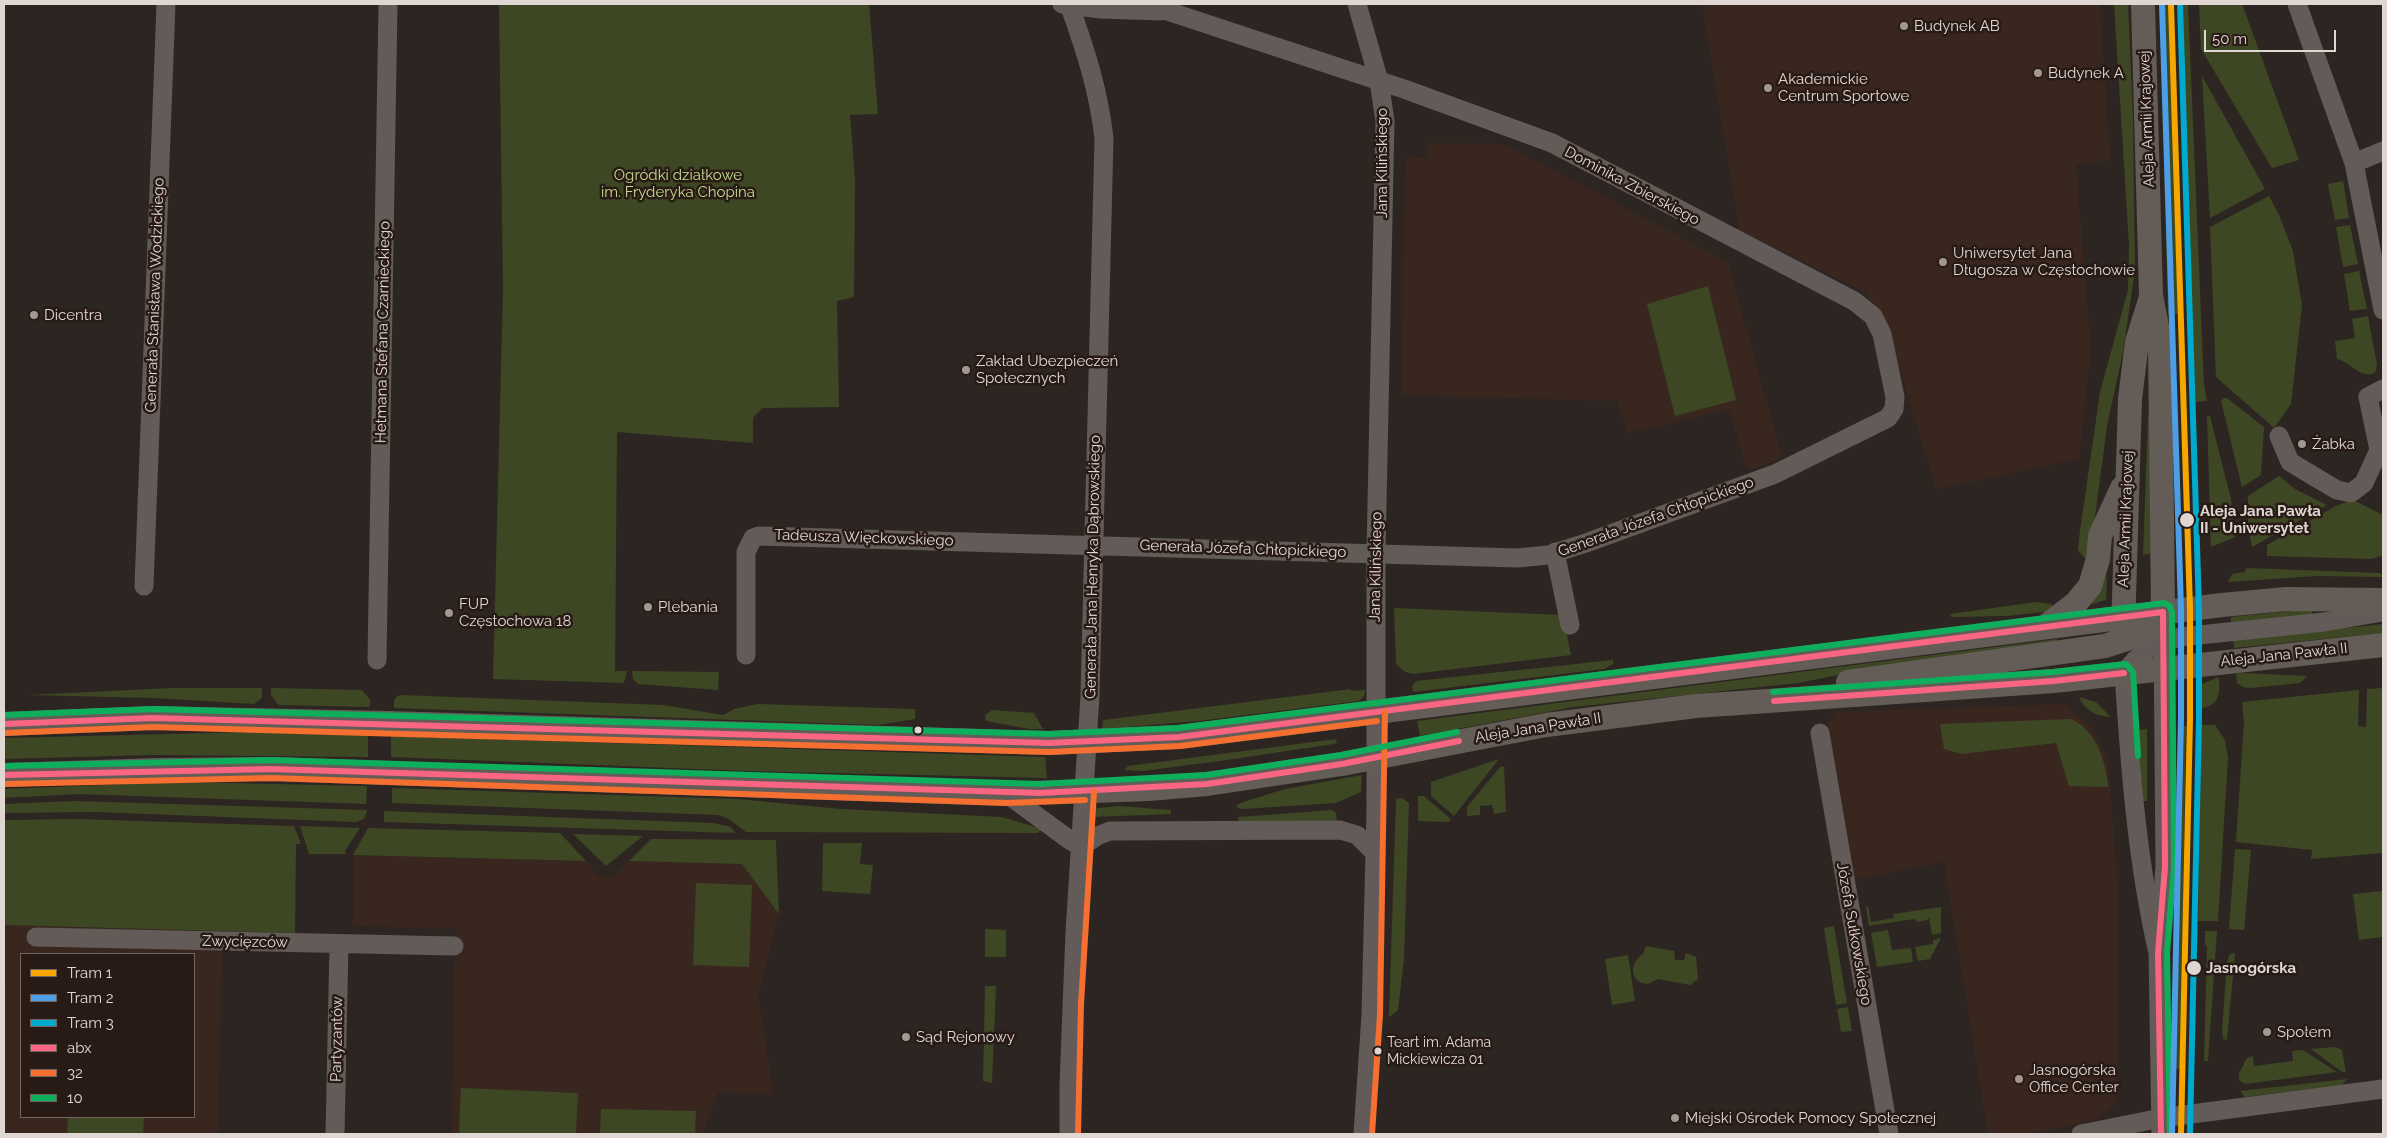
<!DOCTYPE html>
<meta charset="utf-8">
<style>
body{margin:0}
#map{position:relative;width:2387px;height:1138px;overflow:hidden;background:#2d2522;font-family:Raleway,sans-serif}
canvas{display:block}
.frame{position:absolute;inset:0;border:5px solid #e0d6d2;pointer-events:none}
.legend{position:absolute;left:20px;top:953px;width:175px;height:165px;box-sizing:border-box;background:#281a14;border:1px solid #726560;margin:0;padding:6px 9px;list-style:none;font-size:15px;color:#e0d6d2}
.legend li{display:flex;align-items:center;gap:10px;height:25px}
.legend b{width:25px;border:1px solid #726560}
.scale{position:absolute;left:2204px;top:30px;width:132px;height:22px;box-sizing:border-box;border:2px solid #e0d6d2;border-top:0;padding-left:6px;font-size:15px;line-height:18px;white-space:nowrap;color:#e0d6d2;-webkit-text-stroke:4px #281a14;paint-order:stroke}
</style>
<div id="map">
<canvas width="2387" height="1138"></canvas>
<div class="frame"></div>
<ul class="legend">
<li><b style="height:6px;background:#f7a600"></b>Tram 1</li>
<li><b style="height:6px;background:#4d9ee5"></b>Tram 2</li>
<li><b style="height:6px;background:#00a9ce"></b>Tram 3</li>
<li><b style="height:6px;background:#fa6682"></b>abx</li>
<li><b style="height:6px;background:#f46f30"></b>32</li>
<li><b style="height:6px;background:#0daf5c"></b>10</li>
</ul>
<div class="scale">50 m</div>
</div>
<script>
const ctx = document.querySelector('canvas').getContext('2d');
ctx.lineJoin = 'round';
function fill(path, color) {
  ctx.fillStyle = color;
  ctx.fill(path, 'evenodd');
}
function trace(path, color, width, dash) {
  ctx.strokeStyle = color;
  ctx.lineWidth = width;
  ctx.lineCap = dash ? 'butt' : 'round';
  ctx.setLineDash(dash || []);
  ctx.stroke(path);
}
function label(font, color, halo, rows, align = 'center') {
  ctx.font = font + ' Raleway,sans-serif';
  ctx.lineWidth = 5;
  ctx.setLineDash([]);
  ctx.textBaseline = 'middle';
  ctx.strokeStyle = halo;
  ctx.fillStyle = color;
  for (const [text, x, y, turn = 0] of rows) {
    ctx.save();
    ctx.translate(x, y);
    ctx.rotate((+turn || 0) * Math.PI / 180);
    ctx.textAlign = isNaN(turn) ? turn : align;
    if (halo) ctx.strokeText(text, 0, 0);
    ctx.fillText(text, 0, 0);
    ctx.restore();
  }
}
fill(new Path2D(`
 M 1702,4 L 2100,4 L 2110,160 L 2076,165 L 2091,349 L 2079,459 L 1936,489 L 1891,341 L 1879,312 L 1865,292 L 1740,231 Z
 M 1428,143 L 1504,144 L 1728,262 L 1782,458 L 1748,471 L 1729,410 L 1627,433 L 1617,401 L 1402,395 L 1405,159 L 1427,157 Z
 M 2064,704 L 2091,726 L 2108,761 L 2118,890 L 2118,1094 L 2113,1106 L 2094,1120 L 2029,1134 L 1988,1134 L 1944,862 L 1853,880 L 1827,726 L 1836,712 Z
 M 353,855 L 586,861 L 600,877 L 612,877 L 629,861 L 742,864 L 779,914 L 758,993 L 773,1094 L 718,1092 L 702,1134 L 452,1134 L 455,929 L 353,926 Z
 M 6,925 L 222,931 L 218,1134 L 4,1134 ZM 21,954 L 194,954 L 194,1117 L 21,1117 Z`), '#39271f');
fill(new Path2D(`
 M 499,4 L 869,4 L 878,114 L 850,115 L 855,180 L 854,297 L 837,301 L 839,407 L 762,408 L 753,418 L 753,443 L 617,432 L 615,671 L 627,671 L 624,683 L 493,679 L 503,289 Z
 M 2114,4 L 2128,4 L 2133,117 L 2135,270 L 2123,352 L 2107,426 L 2089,563 L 2078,550 L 2079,538 L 2100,392 L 2128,290 L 2129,245 Z
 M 2160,4 L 2169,4 L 2178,314 L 2168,314 Z
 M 2181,4 L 2188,4 L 2204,385 L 2207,401 L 2195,402 Z
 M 2199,4 L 2242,4 L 2299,160 L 2272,168 L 2201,49 Z
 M 2202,76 L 2265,189 L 2210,218 Z
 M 2343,181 L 2349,218 L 2335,220 L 2328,184 Z
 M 2269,196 L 2279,215 L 2293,251 L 2302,305 L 2291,404 L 2274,428 L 2216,377 L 2210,227 Z
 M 2350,225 L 2358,264 L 2343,267 L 2336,227 Z
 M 2359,271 L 2367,309 L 2350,311 L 2344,274 Z
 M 1708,286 L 1736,400 L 1675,416 L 1647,304 Z
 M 2368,316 L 2377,365 L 2375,373 C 2359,379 2351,362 2337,359 L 2335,341 L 2355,338 L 2352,319 Z
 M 2223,398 L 2227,398 L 2264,427 L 2261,475 L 2242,487 L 2221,401 Z
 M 2148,415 L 2152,415 L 2153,553 L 2143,555 Z
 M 2207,416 L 2210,416 L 2231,499 L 2235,533 L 2235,537 L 2211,547 Z
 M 2279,476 L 2295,489 L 2327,505 L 2252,547 L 2248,526 L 2248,496 Z
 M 2347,502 L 2357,502 L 2383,515 L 2383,555 L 2371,559 L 2267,556 L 2267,545 L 2336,506 Z
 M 2246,568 L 2380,573 L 2383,577 L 2318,576 L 2228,582 L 2232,574 L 2245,572 Z
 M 2107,577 L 2106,600 L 2085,606 L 2100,578 Z
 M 2036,602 L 2051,604 L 2053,611 L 2007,616 L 1951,617 L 1950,614 Z
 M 1394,608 L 1563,615 L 1571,655 L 1413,674 L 1405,672 L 1396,664 Z
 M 2312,609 L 2312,616 L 2231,624 L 2231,617 Z
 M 2383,624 L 2383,633 L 2234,648 L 2233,640 Z
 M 2057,639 L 2058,644 L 1849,673 L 1798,683 L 1574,707 L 1420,736 L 1417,721 Z
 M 1613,660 L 1613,664 L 1604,669 L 1413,692 L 1412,686 L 1416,681 Z
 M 632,671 L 719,672 L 718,690 L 638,684 L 633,679 Z
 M 2242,673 L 2307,676 L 2300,683 L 2250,688 L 2243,687 L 2237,683 L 2236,674 Z
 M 2219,677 C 2220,694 2220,704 2201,709 L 2202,684 Z
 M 173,688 L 262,688 L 262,698 L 254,704 L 155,698 L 27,695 Z
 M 271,688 L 362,690 L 370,700 L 370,707 L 278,705 L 271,695 Z
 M 2383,688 L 2383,853 L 2311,859 L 2312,850 L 2236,842 L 2244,723 L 2242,702 L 2359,690 L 2358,726 L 2366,727 L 2367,689 Z
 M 1351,689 L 1351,691 L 1365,690 L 1364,696 L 1359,701 L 1199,721 L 1102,729 L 1103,720 Z
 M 401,695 L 663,705 L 723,715 L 734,709 L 758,704 L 915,709 L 915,719 L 879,725 L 394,708 L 394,701 L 397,696 Z
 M 2079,697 L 2096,702 L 2111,717 C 2096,716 2085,711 2079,697 Z
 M 992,710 L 1034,713 L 1043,729 L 1029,729 L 986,721 L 985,715 Z
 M 2070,719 C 2095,727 2107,764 2108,787 L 2069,786 L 2056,743 L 1961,754 L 1944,749 L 1940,724 Z
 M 2201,725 L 2215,725 L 2225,740 L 2228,757 L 2218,921 L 2198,921 Z
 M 2182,726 L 2187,726 L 2186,735 L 2180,1069 L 2173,1068 L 2181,830 Z
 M 2147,729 L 2147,801 L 2143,801 L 2136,730 Z
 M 252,732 L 368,735 L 368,757 L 153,755 L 4,759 L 4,738 Z
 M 391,736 L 1045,757 L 1047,778 L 747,771 L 391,757 Z
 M 1336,739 L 1337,743 L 1334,744 L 1227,760 L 1143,771 L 1124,770 L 1128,766 Z
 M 1499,759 L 1454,816 L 1431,796 L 1431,782 Z
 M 1504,766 L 1506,812 L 1494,814 L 1492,805 L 1480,806 L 1480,815 L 1467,816 L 1467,807 L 1500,767 Z
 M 1362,775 L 1361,792 L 1336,803 L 1242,809 L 1236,807 L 1240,803 L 1285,789 Z
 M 183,782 L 367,786 L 366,804 L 78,794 L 4,798 L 4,789 Z
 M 392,788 L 737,799 L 841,809 L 1002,817 L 1042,829 L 1038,833 L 746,832 L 729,819 L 718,815 L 392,803 Z
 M 1418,796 L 1424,796 L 1451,819 L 1449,822 L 1418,821 Z
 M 1402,798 L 1409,803 L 1404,959 L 1398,1010 L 1389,1017 L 1396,799 Z
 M 74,801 L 367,810 L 364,819 L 356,822 L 96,812 L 4,813 L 4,804 Z
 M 1119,806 L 1171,810 L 1171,814 L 1093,817 L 1097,808 Z
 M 1332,810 L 1336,813 L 1337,824 L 1239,824 L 1238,817 Z
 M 384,811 L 714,823 L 731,827 L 735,833 L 384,822 Z
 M 77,819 L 294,826 L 301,844 L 296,844 L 295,933 L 4,925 L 4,820 Z
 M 300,826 L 360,828 L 345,851 L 346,854 L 309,854 Z
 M 368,828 L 560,833 L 586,861 L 353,855 Z
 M 573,834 L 643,836 L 606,866 Z
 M 651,839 L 776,840 L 779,914 L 742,864 L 629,861 Z
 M 823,843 L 862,843 L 860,864 L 873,865 L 870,894 L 822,891 Z
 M 2235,849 L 2251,850 L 2244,930 L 2229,929 Z
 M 696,883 L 752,885 L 749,967 L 693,965 Z
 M 2383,891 L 2383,937 L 2359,940 L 2353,894 Z
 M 1866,907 L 1868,907 L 1871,922 L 1894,918 L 1893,914 L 1941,907 L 1941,933 L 1932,935 L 1929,917 L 1927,920 L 1918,922 L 1914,919 L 1869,926 Z
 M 1834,926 L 1847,1003 L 1836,1005 L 1824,928 Z
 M 985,929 L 1006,930 L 1006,957 L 985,957 Z
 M 1888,930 L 1892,950 L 1911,948 L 1913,962 L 1877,967 L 1871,933 Z
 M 2205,931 L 2217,931 L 2208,1061 L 2204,1061 L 2207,946 L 2205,945 Z
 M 1941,938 L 1930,959 L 1918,961 L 1915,947 L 1933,944 L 1933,940 Z
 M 1646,946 L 1674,951 L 1675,960 L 1684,960 L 1686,953 L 1696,957 L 1698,979 L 1690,985 L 1658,979 L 1648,984 C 1629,983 1629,963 1643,954 Z
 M 2235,953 L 2227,1040 L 2223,1039 L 2222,1031 L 2227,961 L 2230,954 Z
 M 1628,955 L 1635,1001 L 1612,1005 L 1605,959 Z
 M 985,986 L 996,986 L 992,1083 L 983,1081 Z
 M 1848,1007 L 1852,1031 L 1841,1032 L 1837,1009 Z
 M 2335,1047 L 2342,1050 L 2346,1072 L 2342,1072 L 2311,1049 Z
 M 2303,1050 L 2337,1072 L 2245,1084 L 2239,1080 L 2239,1073 L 2247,1058 L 2253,1056 L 2254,1066 L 2293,1061 L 2292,1051 Z
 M 2347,1079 L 2342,1085 L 2245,1097 L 2240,1091 Z
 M 461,1088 L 578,1093 L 576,1134 L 459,1134 Z
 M 601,1109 L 696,1111 L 695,1134 L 600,1134 Z
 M 68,1117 L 144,1117 L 143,1134 L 67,1134 Z`), '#3e4723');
trace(new Path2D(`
 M 1062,4 L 1101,9 L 1160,11
 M 1069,4 C 1085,49 1099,91 1104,139 L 1090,696 L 1075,932 L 1069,1085 L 1069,1134
 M 1357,4 L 1379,81 L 1385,121 L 1376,553 L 1376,810 L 1371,1015 L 1363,1134
 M 2297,4 L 2354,163 L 2383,310
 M 2354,163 L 2383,151
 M 2279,436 L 2290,462 L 2337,490 L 2351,493 L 2364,483 L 2379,450 L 2368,397 L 2383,389
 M 1555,552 L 1570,625
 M 144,586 L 166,4
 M 746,655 L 746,552 L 753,538 L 759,536 L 1518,558 L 1548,555 L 1586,543 L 1775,474 L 1888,418 L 1894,409 L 1895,397 L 1882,334 L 1873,316 L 1854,301 L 1552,143 L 1404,89 L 1146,4
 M 377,660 L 388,4
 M 1820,733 L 1889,1134
 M 1007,794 L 1071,841 L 1082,846
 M 1082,846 L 1097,836 L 1110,831 L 1340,830 L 1357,835 L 1375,853
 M 36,937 L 454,946
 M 2158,953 C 2137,861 2130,767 2124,673 L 2136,659 L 2152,646 L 2180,637 L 2324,622 L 2383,612
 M 335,1134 L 339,945
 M 2081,1134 L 2161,1118 L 2383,1089
 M 2161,1134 L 2158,953 L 2165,867 L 2163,631`), '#625b57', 19);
trace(new Path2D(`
 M 2143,4 L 2151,295 L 2160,342 L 2163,612
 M 2046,626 L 2076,603 L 2090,586 L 2098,559 L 2100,536 L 2122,488
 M 2123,631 L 2130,399 L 2137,342 L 2151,297
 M 1848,682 L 2105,646 L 2136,636 L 2163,612
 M 4,724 L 153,718 L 389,723 L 1049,743 L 1179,737 L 2222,605 L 2286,599 L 2383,600
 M 4,775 L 158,770 L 271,769 L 1007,794 L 1149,789 L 1207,784 L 1342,764 L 1546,725 L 1696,706 L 2054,681 L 2383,645`), '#645c56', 24);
trace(new Path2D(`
 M 1774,701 L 2054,681 L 2124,673
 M 4,724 L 153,718 L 1049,743 L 1179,737 L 2163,612 L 2165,867 L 2158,953 L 2161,1134
 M 4,775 L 271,769 L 1040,793 L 1207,784 L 1342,764 L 1459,741`), '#fa6682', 6);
trace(new Path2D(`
 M 4,733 L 153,727 L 1049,752 L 1180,746 L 1377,721
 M 4,784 L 271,778 L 1007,803 L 1085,800
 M 1078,1134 L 1081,1004 L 1094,792
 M 1372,1134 L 1380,1015 L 1385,712`), '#f46f30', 6);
trace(new Path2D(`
 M 1773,692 L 2053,672 L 2126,664 L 2133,672 L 2138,756
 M 4,715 L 153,709 L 1049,734 L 1178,728 L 2164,603 L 2170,606 L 2172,612 L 2174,867 L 2167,953 L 2170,1134
 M 4,766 L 271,760 L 1040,784 L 1206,775 L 1341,755 L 1457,732`), '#0daf5c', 6);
trace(new Path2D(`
 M 2171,4 L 2190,609 L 2190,718 L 2181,1134`), '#f7a600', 6);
trace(new Path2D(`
 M 2162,4 L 2181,609 L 2181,718 L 2172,1134`), '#4d9ee5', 6);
trace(new Path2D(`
 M 2180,4 L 2199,609 L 2199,718 L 2190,1134`), '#00a9ce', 6);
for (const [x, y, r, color] of [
 [1904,26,5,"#a19894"],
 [2038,73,5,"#a19894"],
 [1768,88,5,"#a19894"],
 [1943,262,5,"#a19894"],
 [34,315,5,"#a19894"],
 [966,370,5,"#a19894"],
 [2302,444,5,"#a19894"],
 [2187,520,8,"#e0d6d2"],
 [648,607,5,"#a19894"],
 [449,613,5,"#a19894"],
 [918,730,4.5,"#e0d6d2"],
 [2194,968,8,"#e0d6d2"],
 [2267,1032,5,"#a19894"],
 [906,1037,5,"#a19894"],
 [1378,1051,4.5,"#e0d6d2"],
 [2019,1079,5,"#a19894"],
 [1675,1118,5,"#a19894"]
]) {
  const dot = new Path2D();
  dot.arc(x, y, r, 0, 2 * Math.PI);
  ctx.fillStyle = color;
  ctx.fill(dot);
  trace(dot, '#281a14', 2);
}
label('14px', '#e0d6d2', '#281a14', [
 ["Teart im. Adama",1387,1043],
 ["Mickiewicza 01",1387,1060]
], 'left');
label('15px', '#e0d6d2', '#281a14', [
 ["Budynek AB",1914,26],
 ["Budynek A",2048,73],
 ["Akademickie",1778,79],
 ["Centrum Sportowe",1778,96],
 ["Uniwersytet Jana",1953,253],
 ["Długosza w Częstochowie",1953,270],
 ["Dicentra",44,315],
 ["Zakład Ubezpieczeń",976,361],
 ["Społecznych",976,378],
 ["Żabka",2312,444],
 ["FUP",459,604],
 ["Częstochowa 18",459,621],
 ["Plebania",658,607],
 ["Społem",2277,1032],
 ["Sąd Rejonowy",916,1037],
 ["Jasnogórska",2029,1070],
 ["Office Center",2029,1087],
 ["Miejski Ośrodek Pomocy Społecznej",1685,1118]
], 'left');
label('15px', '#e0d6d2', '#281a14', [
 ["Aleja Armii Krajowej",2147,119,-92],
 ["Jana Kilińskiego",1382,163,-90],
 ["Dominika Zbierskiego",1632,186,28],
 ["Generała Stanisława Wodzickiego",155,295,-88],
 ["Hetmana Stefana Czarnieckiego",383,332,-89],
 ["Generała Józefa Chłopickiego",1656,517,-20],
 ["Aleja Armii Krajowej",2126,519,-88],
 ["Tadeusza Więckowskiego",864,538,2],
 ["Generała Józefa Chłopickiego",1243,549,2],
 ["Generała Jana Henryka Dąbrowskiego",1093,567,-89],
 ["Jana Kilińskiego",1376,567,-89],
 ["Aleja Jana Pawła II",2284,655,-6],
 ["Aleja Jana Pawła II",1538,728,-9],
 ["Józefa Sułkowskiego",1854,934,80],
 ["Zwycięzców",245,942,1],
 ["Partyzantów",337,1039,-89]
]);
label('15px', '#c5db91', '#281a14', [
 ["Ogródki działkowe",678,175],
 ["im. Fryderyka Chopina",678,192]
]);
label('bold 15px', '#e0d6d2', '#281a14', [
 ["Aleja Jana Pawła",2200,511],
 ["II - Uniwersytet",2200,528],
 ["Jasnogórska",2206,968]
], 'left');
</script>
